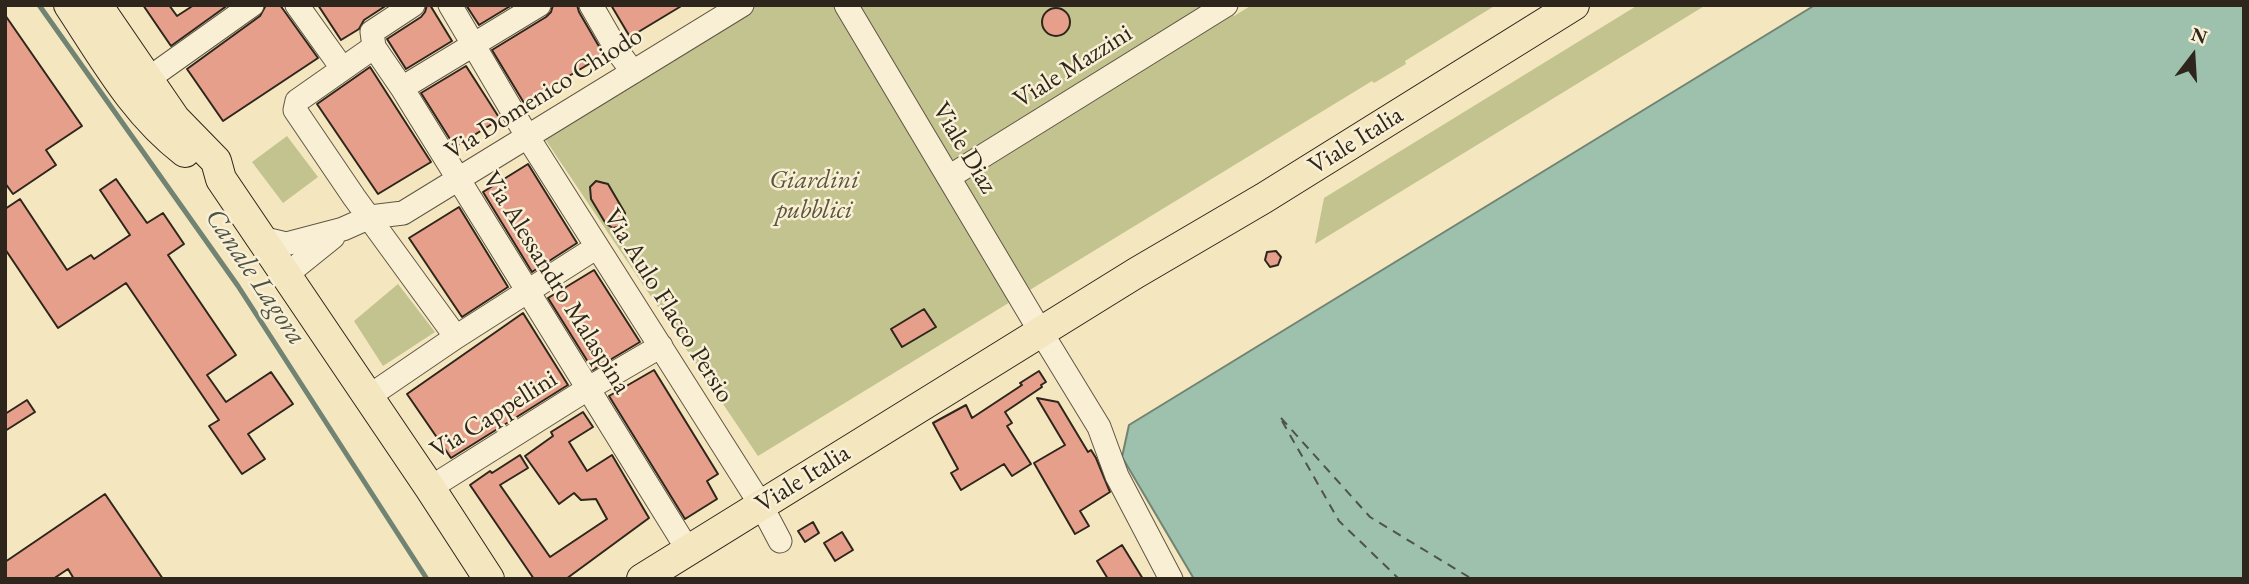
<!DOCTYPE html>
<style>
body{margin:0}
#map{position:relative;width:2249px;height:584px;overflow:hidden;background:#f4e7bf;font-family:"EB Garamond",serif}
canvas{display:block}
.frame{position:absolute;inset:0;border:7px solid #2e261c;pointer-events:none}
.north{position:absolute;left:2158px;top:21px;width:70px;height:70px;-webkit-text-stroke:5px #f8efd5;paint-order:stroke;rotate:17deg;font-size:19px;font-weight:700;line-height:28px;text-align:center;color:#2e261c}
.north::after{content:'';display:block;margin:auto;width:24px;height:32px;background:#2e261c;clip-path:polygon(50% 0,100% 100%,50% 72%,0 100%)}
</style>
<div id="map">
<canvas width="2249" height="584"></canvas>
<div class="frame"></div>
<div class="north">N</div>
</div>
<script>
const ctx = document.querySelector('canvas').getContext('2d');
ctx.lineJoin = 'round';
function fill(path, color) {
  ctx.fillStyle = color;
  ctx.fill(path, 'evenodd');
}
function trace(path, color, width, dash) {
  ctx.strokeStyle = color;
  ctx.lineWidth = width;
  ctx.lineCap = dash ? 'butt' : 'round';
  ctx.setLineDash(dash || []);
  ctx.stroke(path);
}
function label(font, color, halo, rows, align = 'center') {
  ctx.font = font + ' "EB Garamond",serif';
  ctx.lineWidth = 5;
  ctx.setLineDash([]);
  ctx.textBaseline = 'middle';
  ctx.strokeStyle = halo;
  ctx.fillStyle = color;
  for (const [text, x, y, turn = 0] of rows) {
    ctx.save();
    ctx.translate(x, y);
    ctx.rotate((+turn || 0) * Math.PI / 180);
    ctx.textAlign = isNaN(turn) ? turn : align;
    if (halo) ctx.strokeText(text, 0, 0);
    ctx.fillText(text, 0, 0);
    ctx.restore();
  }
}
fill(new Path2D(`
 M 758,5 L 1228,5 L 1234,16 L 1252,5 L 1496,5 L 1405,61 L 1406,64 L 1374,83 L 1372,81 L 758,456 L 545,139 L 647,73 Z
 M 1638,5 L 1706,5 L 1315,244 L 1324,198 Z
 M 287,136 L 318,177 L 283,203 L 252,162 Z
 M 398,284 L 435,332 L 383,366 L 354,321 Z`), '#c2c38e');
const water = new Path2D(`
 M 1815,5 L 2244,5 L 2244,579 L 1194,579 L 1122,457 L 1129,425 Z`);
fill(water, '#9dc1ac');
trace(water, '#718372', 2);
trace(new Path2D(`
 M 39,5 L 238,286 L 427,579`), '#718372', 5);
trace(new Path2D(`
 M 1281,418 L 1370,517 L 1472,579
 M 1282,421 L 1339,521 L 1399,579`), '#4f5447', 2, [9, 7]);
const building = new Path2D(`
 M 143,5 L 169,5 L 177,16 L 194,5 L 228,5 L 171,46 Z
 M 266,5 L 280,5 L 318,58 L 223,121 L 187,69 L 260,16 Z
 M 318,5 L 387,5 L 364,20 L 359,29 L 341,40 Z
 M 427,5 L 430,5 L 452,41 L 406,69 L 387,39 L 421,17 L 425,12 Z
 M 466,5 L 512,5 L 479,25 Z
 M 553,5 L 577,5 L 579,12 L 604,55 L 524,103 L 492,50 L 546,17 L 551,12 Z
 M 611,5 L 683,5 L 630,37 Z
 M1042 22a14 14 0 1 1 28 0a14 14 0 1 1-28 0Z
 M 5,15 L 82,126 L 46,150 L 56,165 L 13,194 L 5,183 Z
 M 466,66 L 500,119 L 455,147 L 421,93 Z
 M 370,67 L 431,162 L 378,194 L 317,104 Z
 M 528,164 L 577,243 L 532,272 L 483,192 Z
 M 116,179 L 147,223 L 163,213 L 184,244 L 168,255 L 236,355 L 207,375 L 226,402 L 271,372 L 293,404 L 248,434 L 265,459 L 242,474 L 209,426 L 219,420 L 126,283 L 58,328 L 5,249 L 5,209 L 20,199 L 67,270 L 91,255 L 94,259 L 130,235 L 100,190 Z
 M 596,181 L 608,184 L 625,213 L 625,220 L 621,226 L 613,228 L 606,224 L 591,199 L 590,187 Z
 M 459,207 L 508,287 L 462,317 L 409,238 Z
 M 1276,251 L 1281,257 L 1278,265 L 1270,267 L 1265,260 L 1267,252 Z
 M 594,270 L 640,342 L 593,370 L 548,298 Z
 M 924,309 L 936,327 L 902,347 L 891,329 Z
 M 523,313 L 568,385 L 451,458 L 407,394 Z
 M 654,370 L 718,474 L 707,481 L 717,499 L 685,519 L 609,396 Z
 M 1039,371 L 1046,382 L 1041,385 L 1042,387 L 1005,412 L 1012,423 L 1007,426 L 1031,464 L 1012,476 L 1004,464 L 961,490 L 951,473 L 958,469 L 933,423 L 966,405 L 972,418 L 1022,385 L 1020,383 Z
 M 1037,398 L 1058,402 L 1088,452 L 1091,450 L 1096,458 L 1110,492 L 1080,511 L 1089,526 L 1075,534 L 1034,463 L 1065,445 Z
 M 27,400 L 35,412 L 5,431 L 5,414 Z
 M 583,412 L 593,427 L 569,442 L 587,471 L 612,455 L 649,518 L 566,579 L 534,579 L 470,485 L 490,471 L 492,473 L 520,455 L 528,468 L 500,485 L 550,557 L 607,519 L 596,499 L 581,500 L 574,493 L 559,504 L 525,456 L 553,436 L 551,432 Z
 M 105,494 L 163,579 L 74,579 L 68,569 L 53,579 L 5,579 L 5,562 Z
 M 813,522 L 819,533 L 805,542 L 798,531 Z
 M 842,532 L 853,550 L 835,561 L 824,543 Z
 M 1122,545 L 1143,579 L 1108,579 L 1097,561 Z`);
fill(building, '#e59f8b');
trace(building, '#2e261c', 2);
const minor = new Path2D(`
 M 297,5 L 342,68
 M 413,5 L 372,32 L 374,47 L 402,88 L 688,550
 M 450,5 L 527,136 L 761,505 L 780,541
 M 591,5 L 618,52 L 633,72
 M 846,5 L 1033,319
 M 148,79 L 252,5
 M 402,88 L 539,5
 M 949,177 L 1226,5
 M 261,238 L 286,244 L 343,229 L 370,217 L 403,213 L 742,5
 M 287,277 L 297,266 L 333,237
 M 1041,332 L 1099,427 L 1117,476 L 1171,579
 M 456,337 L 597,247
 M 368,397 L 456,337 L 354,197 L 295,110 L 297,101 L 374,47
 M 430,488 L 589,388 L 661,346`);
const major = new Path2D(`
 M 69,5 C 104,58 134,113 185,152
 M 97,5 L 175,119 L 216,161 L 221,179 L 430,488 L 489,579
 M 642,579 L 1136,273 L 1264,198 L 1574,5`);
trace(minor, '#605645', 25);
trace(major, '#2e261c', 32);
trace(minor, '#f8efd5', 23);
trace(major, '#f4e7bf', 30);
label('26px', '#2e261c', '#f8efd5', [
 ["Viale Mazzini",1073,67,-32],
 ["Via Domenico Chiodo",544,94,-32],
 ["Viale Italia",1356,141,-32],
 ["Viale Diaz",964,148,59],
 ["Via Alessandro Malaspina",556,283,58],
 ["Via Aulo Flacco Persio",668,306,58],
 ["Via Cappellini",494,415,-32],
 ["Viale Italia",803,479,-32]
]);
label('italic 26px', '#5a553e', '#f8efd5', [
 ["Giardini",814,181],
 ["pubblici",814,211]
]);
label('italic 28px', '#4f5447', '#f8efd5', [
 ["Canale Lagora",255,277,56]
]);
</script>
